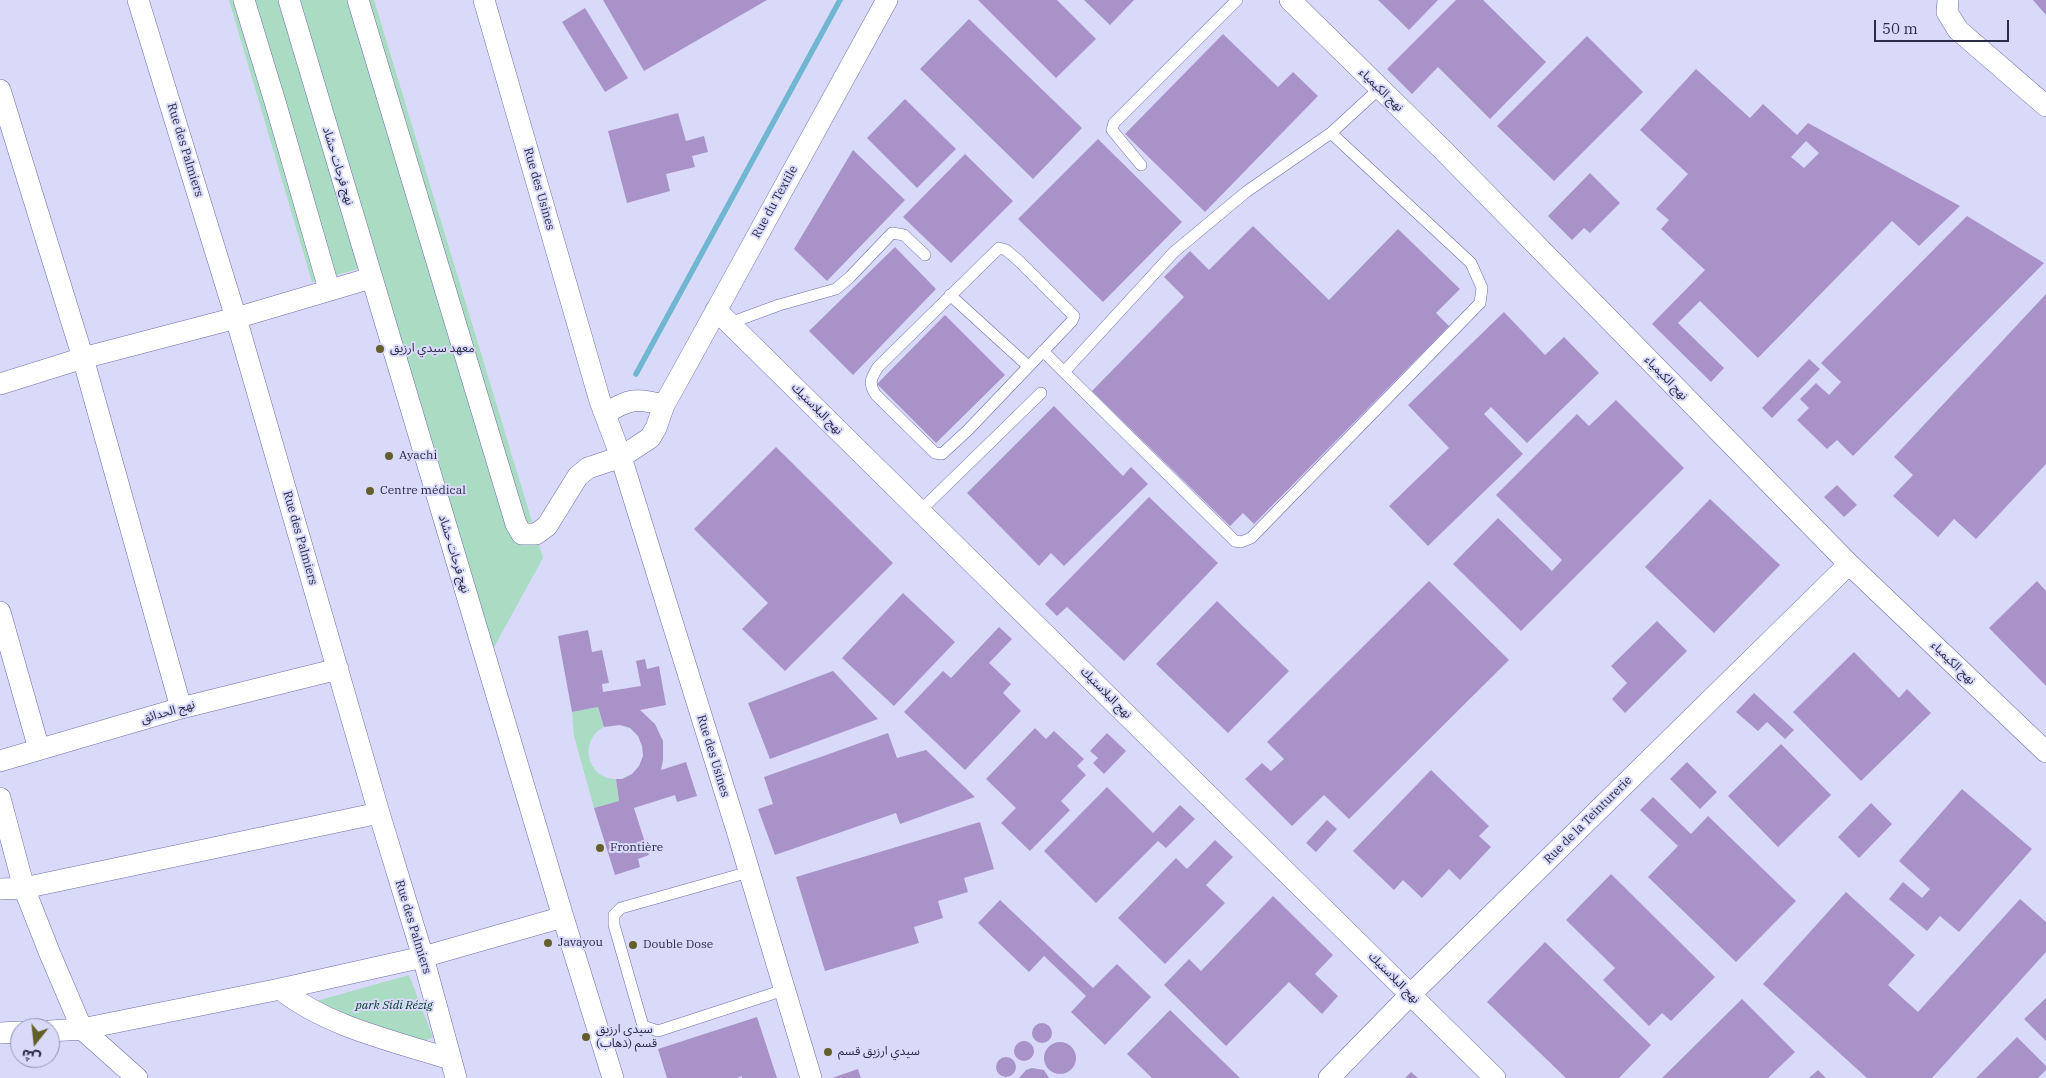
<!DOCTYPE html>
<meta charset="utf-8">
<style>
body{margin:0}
#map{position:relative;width:2046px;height:1078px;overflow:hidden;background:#d9daf9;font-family:"IBM Plex Serif","Noto Sans Arabic",serif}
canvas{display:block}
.north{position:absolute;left:10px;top:1018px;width:50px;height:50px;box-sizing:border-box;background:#d9daf9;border:1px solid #9394b2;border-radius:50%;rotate:196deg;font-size:14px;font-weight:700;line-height:20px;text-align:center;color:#2b2b48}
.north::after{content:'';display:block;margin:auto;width:18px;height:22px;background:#635e2a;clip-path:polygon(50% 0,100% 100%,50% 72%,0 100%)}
.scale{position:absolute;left:1874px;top:20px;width:135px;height:22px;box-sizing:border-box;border:2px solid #2b2b48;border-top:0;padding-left:6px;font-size:15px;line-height:18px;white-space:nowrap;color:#2b2b48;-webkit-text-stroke:4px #d9daf9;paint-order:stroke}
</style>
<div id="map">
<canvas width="2046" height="1078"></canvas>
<div class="north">ش</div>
<div class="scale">50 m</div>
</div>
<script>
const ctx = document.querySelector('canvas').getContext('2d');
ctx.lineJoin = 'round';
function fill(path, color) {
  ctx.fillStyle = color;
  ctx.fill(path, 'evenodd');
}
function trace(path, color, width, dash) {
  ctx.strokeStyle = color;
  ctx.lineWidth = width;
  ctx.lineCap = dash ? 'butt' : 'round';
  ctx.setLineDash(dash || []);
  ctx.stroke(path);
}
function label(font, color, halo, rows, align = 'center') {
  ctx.font = font + ' "IBM Plex Serif","Noto Sans Arabic",serif';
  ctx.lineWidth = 4;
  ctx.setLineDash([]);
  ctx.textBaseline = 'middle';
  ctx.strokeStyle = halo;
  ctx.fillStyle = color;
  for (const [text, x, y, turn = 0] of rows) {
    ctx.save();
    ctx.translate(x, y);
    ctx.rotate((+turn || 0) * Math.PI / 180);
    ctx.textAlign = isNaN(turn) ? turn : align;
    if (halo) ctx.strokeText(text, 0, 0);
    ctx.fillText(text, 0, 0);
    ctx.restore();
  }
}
fill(new Path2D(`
 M 229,0 L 374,0 L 543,558 L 482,669 L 358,269 L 312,282 Z
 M 598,707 L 604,727 C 578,740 587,779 616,779 L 619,801 L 594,808 L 574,736 L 572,712 Z
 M 409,975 L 433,1037 L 421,1043 L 309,1003 Z`), '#a9dcc3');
trace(new Path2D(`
 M 636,374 L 840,0`), '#70b6d1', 5.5);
fill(new Path2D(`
 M 603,0 L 767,0 L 644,71 Z
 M 978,0 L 1057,0 L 1096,39 L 1056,78 Z
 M 1084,0 L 1134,0 L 1110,25 Z
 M 1378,0 L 1438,0 L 1409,30 Z
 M 1456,0 L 1483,0 L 1546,62 L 1490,119 L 1438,67 L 1412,94 L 1387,69 Z
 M 2033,0 L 2046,0 L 2046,15 Z
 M 585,8 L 628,78 L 605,92 L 562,22 Z
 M 969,19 L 1082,128 L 1033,179 L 920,69 Z
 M 1223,34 L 1278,87 L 1293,72 L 1318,96 L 1205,212 L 1125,134 Z
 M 1587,36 L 1643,92 L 1554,181 L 1497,126 Z
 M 1696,69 L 1750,118 L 1763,104 L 1797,135 L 1808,123 L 1960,206 L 1919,246 L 1892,221 L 1758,358 L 1700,301 L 1678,323 L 1724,368 L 1711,382 L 1652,324 L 1705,270 L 1661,229 L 1669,220 L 1656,209 L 1688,174 L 1640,130 ZM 1806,141 L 1819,153 L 1804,168 L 1791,157 Z
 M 905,99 L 956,149 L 917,188 L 867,138 Z
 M 678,113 L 686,141 L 704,136 L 708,152 L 692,156 L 695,167 L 666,174 L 670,191 L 627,203 L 608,131 Z
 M 1098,139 L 1182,222 L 1103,302 L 1018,219 Z
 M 853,150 L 905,200 L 827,281 L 794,249 Z
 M 965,154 L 1013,201 L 951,263 L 903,217 Z
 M 1590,173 L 1620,203 L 1590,233 L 1584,228 L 1572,240 L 1548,216 Z
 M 1967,216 L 2044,263 L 1853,456 L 1837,440 L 1827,449 L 1797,420 L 1809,408 L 1800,399 L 1816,383 L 1829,395 L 1841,382 L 1821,363 Z
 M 1253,226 L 1329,300 L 1398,229 L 1460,289 L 1436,313 L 1449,326 L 1254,524 L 1243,513 L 1230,526 L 1092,391 L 1184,297 L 1164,277 L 1190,251 L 1209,270 Z
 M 895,247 L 936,289 L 853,375 L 809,331 Z
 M 2046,294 L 2046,464 L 1976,539 L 1954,519 L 1938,537 L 1893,496 L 1913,475 L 1894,457 Z
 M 1504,312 L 1545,355 L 1564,337 L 1599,373 L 1527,443 L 1491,407 L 1484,414 L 1523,454 L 1428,546 L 1389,506 L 1449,448 L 1408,405 Z
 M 945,315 L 1005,375 L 936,443 L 877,384 Z
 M 1809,359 L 1820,369 L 1772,418 L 1762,408 Z
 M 1616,400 L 1684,468 L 1521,631 L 1453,564 L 1498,518 L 1552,571 L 1562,560 L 1496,495 L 1577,414 L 1589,426 Z
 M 1054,406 L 1123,476 L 1131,467 L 1148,484 L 1064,566 L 1051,553 L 1039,566 L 967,493 Z
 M 776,447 L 893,563 L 785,671 L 742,629 L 768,603 L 694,529 Z
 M 1837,485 L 1857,505 L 1844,517 L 1824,497 Z
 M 1149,497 L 1218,563 L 1124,661 L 1067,607 L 1057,616 L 1045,604 Z
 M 1710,499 L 1780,565 L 1714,633 L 1645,567 Z
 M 1429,581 L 1509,660 L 1349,819 L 1324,795 L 1292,826 L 1245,779 L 1262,763 L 1271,771 L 1284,759 L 1267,742 Z
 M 2037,581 L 2046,591 L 2046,686 L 1989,628 Z
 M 903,593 L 955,642 L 894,706 L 842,658 Z
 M 1217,601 L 1289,671 L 1228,733 L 1156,664 Z
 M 1657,621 L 1687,651 L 1625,713 L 1612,699 L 1627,683 L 1611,666 Z
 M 999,627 L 1012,639 L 989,663 L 1011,684 L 1003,693 L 1021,711 L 965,770 L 904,712 L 943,671 L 951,678 Z
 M 588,630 L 592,652 L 602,650 L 609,683 L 602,684 L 603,692 L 641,686 L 636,661 L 645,659 L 647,669 L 659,666 L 666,705 L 640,710 L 655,724 L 663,741 L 663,760 L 661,770 L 686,762 L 697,796 L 677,802 L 675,795 L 634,808 L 649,855 L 638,859 L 640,867 L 615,875 L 594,808 L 619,801 L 616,779 L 622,779 L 632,774 L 639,766 L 643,756 L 642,746 L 638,736 L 630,728 L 620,725 L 604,727 L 598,707 L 572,712 L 558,636 Z
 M 1854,652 L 1899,698 L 1907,689 L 1931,713 L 1861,781 L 1793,712 Z
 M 833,671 L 878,719 L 770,759 L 748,703 Z
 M 1754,693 L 1794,730 L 1785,739 L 1767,722 L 1758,731 L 1736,712 Z
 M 1035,728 L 1046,739 L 1054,731 L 1084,759 L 1077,766 L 1086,775 L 1061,801 L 1070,810 L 1030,851 L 1001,823 L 1016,808 L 986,779 Z
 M 888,733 L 897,758 L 926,750 L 975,797 L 900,824 L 896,813 L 775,855 L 758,809 L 773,804 L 764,777 Z
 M 1107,733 L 1126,751 L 1104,774 L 1093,763 L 1098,758 L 1090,751 Z
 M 1781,744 L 1831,795 L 1778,847 L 1728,796 Z
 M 1687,762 L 1717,792 L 1700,809 L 1670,779 Z
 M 1431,770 L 1489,826 L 1479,836 L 1491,847 L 1460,880 L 1449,869 L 1422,898 L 1403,880 L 1394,890 L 1353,851 Z
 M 1107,787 L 1153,833 L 1180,805 L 1195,819 L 1166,848 L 1158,841 L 1096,903 L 1044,851 Z
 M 1962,789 L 2032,849 L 1959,932 L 1940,916 L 1927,931 L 1889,899 L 1903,882 L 1922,898 L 1930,889 L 1899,861 Z
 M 1653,797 L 1691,834 L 1708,816 L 1796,901 L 1736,962 L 1648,877 L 1678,846 L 1640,810 Z
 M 1871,803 L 1892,824 L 1859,858 L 1838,837 Z
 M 1327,820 L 1337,829 L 1316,852 L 1306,843 Z
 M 980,822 L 994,869 L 964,878 L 968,892 L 938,901 L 943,918 L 914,927 L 919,943 L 825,971 L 796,877 Z
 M 1215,840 L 1233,857 L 1206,885 L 1225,903 L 1165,964 L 1118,918 L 1176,858 L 1187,869 Z
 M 1611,874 L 1715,977 L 1671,1021 L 1662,1013 L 1649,1026 L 1603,980 L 1615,968 L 1566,920 Z
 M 1846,892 L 1915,955 L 1888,985 L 1918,1012 L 2020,899 L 2046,922 L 2046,952 L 1932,1078 L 1867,1078 L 1763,984 Z
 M 1273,896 L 1333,955 L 1315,974 L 1338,996 L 1322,1014 L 1289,982 L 1226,1046 L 1164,985 L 1189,959 L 1201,971 Z
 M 1000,900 L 1093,988 L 1117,964 L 1151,997 L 1105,1045 L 1071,1012 L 1086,996 L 1044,956 L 1029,972 L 978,923 Z
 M 1545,942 L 1651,1045 L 1619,1078 L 1566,1078 L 1487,1002 Z
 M 2046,998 L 2046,1041 L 2024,1019 Z
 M 1742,999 L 1795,1052 L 1768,1078 L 1662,1078 Z
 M 1170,1010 L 1240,1078 L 1152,1078 L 1127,1054 Z
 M 757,1017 L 777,1078 L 742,1078 L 742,1076 L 737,1078 L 667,1078 L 658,1049 Z
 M1032 1033a10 10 0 1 1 20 0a10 10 0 1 1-20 0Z
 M 2017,1037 L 2046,1066 L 2046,1070 L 2038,1078 L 1976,1078 Z
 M1014 1051a10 10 0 1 1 20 0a10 10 0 1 1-20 0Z
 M1044 1058a16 16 0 1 1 32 0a16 16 0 1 1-32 0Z
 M996 1067a10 10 0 1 1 20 0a10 10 0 1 1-20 0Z
 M 1032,1068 L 1044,1070 L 1049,1078 L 1019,1078 L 1026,1070 Z
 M 858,1069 L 861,1078 L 832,1078 Z
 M 1818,1070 L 1826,1078 L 1809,1078 Z
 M 1411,1072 L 1418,1078 L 1405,1078 Z`), '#a992c8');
const lane = new Path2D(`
 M 1331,133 L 1471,263 L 1482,288 L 1480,303 L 1251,538 L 1241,542 L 1235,541 L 1064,372 L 1174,252 L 1246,192 L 1331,133 L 1380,88
 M 1141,165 L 1112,130 L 1114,123 L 1237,0
 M 999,248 L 1006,250 L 1019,261 L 1074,316 L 1072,321 L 968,430 L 942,454 L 935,453 L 876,395 C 868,383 871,378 878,367 Z
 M 950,295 L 1028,366
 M 730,323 L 779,305 L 836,289 L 850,277 L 892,233 L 904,235 L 925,255
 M 1043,351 L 1064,372
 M 920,511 L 1041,393
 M 749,872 L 621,908 L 614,915 L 614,925 L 643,1026 L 658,1031 L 784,990`);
const street = new Path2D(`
 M 138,0 L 236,318 L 379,813 L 423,957 L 456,1078
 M 244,0 L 276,105 L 329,289
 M 289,0 L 563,917 L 613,1078
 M 358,0 L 516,524 L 522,534 L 536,534 L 547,526 L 578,476 L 588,468 L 621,457 L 650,438 L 656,428 L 664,405 L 678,380 L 887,0
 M 484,0 L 600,401 L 621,457 L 738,834 L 811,1078
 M 1290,0 L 1443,150 L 1849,564 L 2046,752
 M 1948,0 L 1947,12 L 1958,30 L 2046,106
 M 0,90 L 83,358 L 181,708
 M 716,310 L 1495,1078
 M 0,384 L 83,358 L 236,318 L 371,278
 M 605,414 C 629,398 637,398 664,405
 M 0,612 L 39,749
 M 0,761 L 181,708 L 338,669
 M 0,798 L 24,888 L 50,954 L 82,1029 L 137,1078
 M 0,889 L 24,888 L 379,813
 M 280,989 C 328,1027 393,1041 450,1059
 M 50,1031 L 82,1029 L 280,989 L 423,957 L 563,917
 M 0,1033 L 20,1032
 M 1329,1078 L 1411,994 L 1849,564`);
trace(lane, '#6e6cb0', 12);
trace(street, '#6e6cb0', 22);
trace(lane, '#fff', 11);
trace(street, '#fff', 21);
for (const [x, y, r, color] of [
 [380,349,5,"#635e2a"],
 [389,456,5,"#635e2a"],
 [370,491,5,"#635e2a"],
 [600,848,5,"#635e2a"],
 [548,943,5,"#635e2a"],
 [633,945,5,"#635e2a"],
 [586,1037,5,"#635e2a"],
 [828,1052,5,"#635e2a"]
]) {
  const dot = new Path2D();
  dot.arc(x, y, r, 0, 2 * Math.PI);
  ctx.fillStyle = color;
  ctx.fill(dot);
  trace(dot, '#d9daf9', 2);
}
label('12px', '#2b2b48', '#d9daf9', [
 ["نهج الكيمياء",1381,90,44],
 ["Rue des Palmiers",185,150,73],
 ["نهج فرحات حشاد",338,166,73],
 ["Rue des Usines",539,189,74],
 ["Rue du Textile",775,202,-61],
 ["نهج الكيمياء",1666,378,46],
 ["نهج البلاستيك",817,409,45],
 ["Rue des Palmiers",300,538,74],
 ["نهج فرحات حشاد",454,554,73],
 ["نهج الكيمياء",1953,663,44],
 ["نهج البلاستيك",1106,693,45],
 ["نهج الحدائق",168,712,-16],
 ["Rue des Usines",713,756,73],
 ["Rue de la Teinturerie",1588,820,-45],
 ["Rue des Palmiers",413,927,73],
 ["نهج البلاستيك",1394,978,45]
]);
label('12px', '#2b2b48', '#d9daf9', [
 ["معهد سيدي ارزيق",390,349],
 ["Ayachi",399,456],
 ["Centre médical",380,491],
 ["Frontière",610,848],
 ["Javayou",558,943],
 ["Double Dose",643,945],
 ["سيدي ارزيق",596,1030],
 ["قسم (ذهاب)",596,1044],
 ["سيدي ارزيق قسم",838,1052]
], 'left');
label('italic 12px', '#003926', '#d9daf9', [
 ["park Sidi Rézig",394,1006]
]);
</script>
